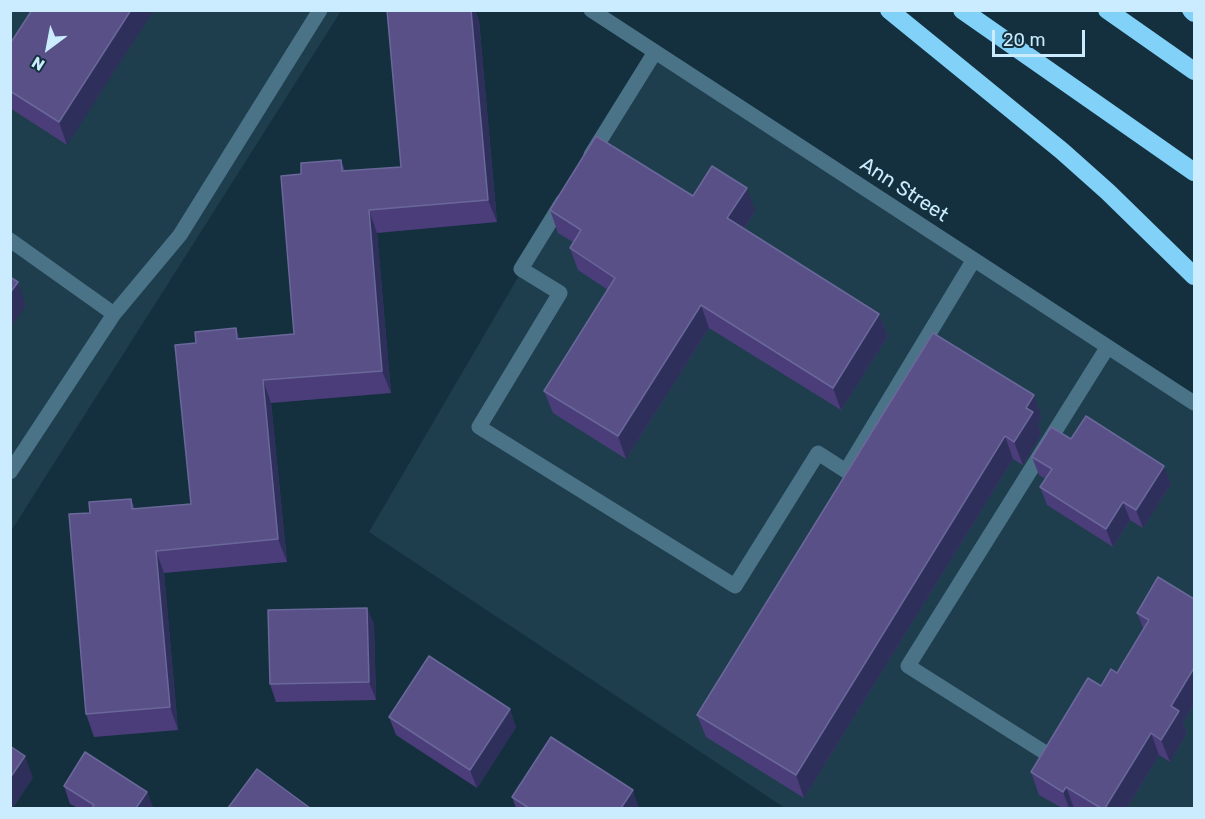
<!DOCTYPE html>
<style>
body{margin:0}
#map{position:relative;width:1205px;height:819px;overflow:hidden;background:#14303e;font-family:Rubik,sans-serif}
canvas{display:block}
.frame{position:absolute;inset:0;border:12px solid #cbecfe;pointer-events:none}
.north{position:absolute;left:18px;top:18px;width:60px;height:60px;-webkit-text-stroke:4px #14303e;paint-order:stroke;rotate:212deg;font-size:16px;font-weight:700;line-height:24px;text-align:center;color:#cbecfe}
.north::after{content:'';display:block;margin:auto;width:21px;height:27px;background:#cbecfe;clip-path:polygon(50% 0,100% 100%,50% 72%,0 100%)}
.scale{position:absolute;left:992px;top:30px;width:93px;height:27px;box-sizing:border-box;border:3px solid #cbecfe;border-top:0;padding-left:8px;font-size:18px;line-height:21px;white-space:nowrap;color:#cbecfe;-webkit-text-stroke:4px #14303e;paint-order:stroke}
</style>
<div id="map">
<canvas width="1205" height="819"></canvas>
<div class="frame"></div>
<div class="north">N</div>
<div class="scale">20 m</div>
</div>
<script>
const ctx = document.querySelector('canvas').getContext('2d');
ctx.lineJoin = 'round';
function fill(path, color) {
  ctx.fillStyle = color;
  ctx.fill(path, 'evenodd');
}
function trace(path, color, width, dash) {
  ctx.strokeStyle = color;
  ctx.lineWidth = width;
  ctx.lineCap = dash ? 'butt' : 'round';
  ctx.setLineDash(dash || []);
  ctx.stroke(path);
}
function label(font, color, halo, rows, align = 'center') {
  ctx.font = font + ' Rubik,sans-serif';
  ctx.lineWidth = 4.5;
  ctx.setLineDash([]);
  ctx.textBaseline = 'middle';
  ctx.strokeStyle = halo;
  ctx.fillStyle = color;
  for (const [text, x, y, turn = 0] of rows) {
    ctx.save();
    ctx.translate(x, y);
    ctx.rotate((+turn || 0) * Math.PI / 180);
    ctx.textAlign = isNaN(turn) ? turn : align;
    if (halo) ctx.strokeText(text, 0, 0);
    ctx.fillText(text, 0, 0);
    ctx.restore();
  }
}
fill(new Path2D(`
 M 11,11 L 341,11 L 11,531 Z
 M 651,50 L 1194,403 L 1194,808 L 785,808 L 369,532 Z`), '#1e3e4d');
trace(new Path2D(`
 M 591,155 L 655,52
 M 563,201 L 521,269 L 560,293 L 479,427 L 735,586 L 818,453 L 846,471 L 973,261
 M 10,240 L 114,314 L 10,472
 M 114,314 L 180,235 L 320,10
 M 1044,752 L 908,666 L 1107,348`), '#4b7387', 15);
trace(new Path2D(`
 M 591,10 L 1194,403`), '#4b7387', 15);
trace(new Path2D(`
 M 889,10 L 1062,151 L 1108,192 L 1194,276
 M 962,10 L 1194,172
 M 1107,10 L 1194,71
 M 1191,10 L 1194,13`), '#81d1f9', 18);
fill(new Path2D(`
 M 32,10 L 67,145 L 10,108 L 10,44 Z
 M 387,10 L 475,10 L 479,21 L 497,222 L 377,233 L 391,393 L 271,403 L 287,562 L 164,573 L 178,730 L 94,737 L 86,714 L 90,513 L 131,499 L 135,509 L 191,504 L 196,343 L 236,328 L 240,339 L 294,334 L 301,174 L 341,160 L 345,171 L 401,167 Z
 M 693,196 L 755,211 L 744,229 L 879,314 L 888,336 L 841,410 L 709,328 L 626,459 L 553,413 L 544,391 L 608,290 L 578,270 L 570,248 L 573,242 L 558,233 L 550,210 Z
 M 933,333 L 1042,418 L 1038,424 L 1041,434 L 1023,465 L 1013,459 L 804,798 L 706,737 L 697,715 Z
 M 1071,439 L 1171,484 L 1143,528 L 1130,520 L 1113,547 L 1047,505 L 1040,487 L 1046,479 L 1039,475 L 1032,457 Z
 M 1194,599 L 1194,704 L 1183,723 L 1187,733 L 1170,762 L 1159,755 L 1127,808 L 1062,808 L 1039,795 L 1031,772 L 1101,686 L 1117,673 L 1144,630 L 1137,613 Z
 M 367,608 L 374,625 L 376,700 L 276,702 L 270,684 Z
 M 389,717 L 516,727 L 477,788 L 396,735 Z
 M 64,786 L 147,792 L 153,808 L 78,808 L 70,804 Z
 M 512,797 L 639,808 L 516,808 Z`), '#4a3d79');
fill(new Path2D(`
 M 131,10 L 154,10 L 67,145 L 59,122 Z
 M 471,10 L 475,10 L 479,21 L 497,222 L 488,200 Z
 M 747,188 L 755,211 L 736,241 L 727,218 Z
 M 369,210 L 377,233 L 391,393 L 382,371 Z
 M 18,282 L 26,305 L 10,328 L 10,293 Z
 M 701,305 L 709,328 L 626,459 L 618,436 Z
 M 879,314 L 888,336 L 841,410 L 833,388 Z
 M 236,328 L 244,350 L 237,339 Z
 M 263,380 L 271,403 L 287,562 L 278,539 Z
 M 1034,395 L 1042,418 L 1038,424 L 1041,434 L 1023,465 L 1014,442 L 1026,408 Z
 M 1005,436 L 1013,459 L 804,798 L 796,775 Z
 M 1164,466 L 1171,484 L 1143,528 L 1136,510 Z
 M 1123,502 L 1130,520 L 1113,547 L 1106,529 Z
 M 156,551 L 164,573 L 178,730 L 170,707 Z
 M 367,608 L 374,625 L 376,700 L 369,682 Z
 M 1194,668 L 1194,704 L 1183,723 L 1187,733 L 1170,762 L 1161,740 L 1171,706 Z
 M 510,709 L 516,727 L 477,788 L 470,770 Z
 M 1151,733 L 1159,755 L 1127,808 L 1105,808 Z
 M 25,756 L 33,778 L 13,808 L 10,808 L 10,778 Z
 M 1066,787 L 1074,808 L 1069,808 L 1063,792 Z
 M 633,790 L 639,808 L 621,808 Z
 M 147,792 L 153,808 L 136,808 Z`), '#2e305b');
const building = new Path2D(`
 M 32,10 L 131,10 L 59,122 L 10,91 L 10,44 Z
 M 387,10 L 471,10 L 488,200 L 369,210 L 382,371 L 263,380 L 278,539 L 156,551 L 170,707 L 86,714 L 69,514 L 90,513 L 89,502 L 131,499 L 132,509 L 191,504 L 175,345 L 196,343 L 195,332 L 236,328 L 237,339 L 294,334 L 281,176 L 301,174 L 301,163 L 341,160 L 342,171 L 401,167 Z
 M 596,136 L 693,196 L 712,166 L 747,188 L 727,218 L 879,314 L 833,388 L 701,305 L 618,436 L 544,391 L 615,278 L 570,248 L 581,230 L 550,210 Z
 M 10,277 L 18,282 L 10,293 Z
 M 933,333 L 1034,395 L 1026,408 L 1033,412 L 1014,442 L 1005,436 L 796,775 L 697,715 Z
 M 1086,416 L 1164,466 L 1136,510 L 1123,502 L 1106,529 L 1040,487 L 1052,469 L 1032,457 L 1051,427 L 1071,439 Z
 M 1158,577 L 1194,599 L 1194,668 L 1171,706 L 1179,711 L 1161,740 L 1151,733 L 1105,808 L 1101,808 L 1066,787 L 1063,792 L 1031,772 L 1088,678 L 1101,686 L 1111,669 L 1117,673 L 1149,620 L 1137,613 Z
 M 367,608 L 369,682 L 270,684 L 268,610 Z
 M 429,656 L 510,709 L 470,770 L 389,717 Z
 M 551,737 L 633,790 L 621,808 L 529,808 L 512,797 Z
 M 10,746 L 25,756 L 10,778 Z
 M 85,752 L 147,792 L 136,808 L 92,808 L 94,805 L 64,786 Z
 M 257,769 L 310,808 L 228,808 Z`);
fill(building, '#585087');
trace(building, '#6a689a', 1.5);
label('20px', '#cbecfe', '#14303e', [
 ["Ann Street",904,190,33]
]);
</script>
